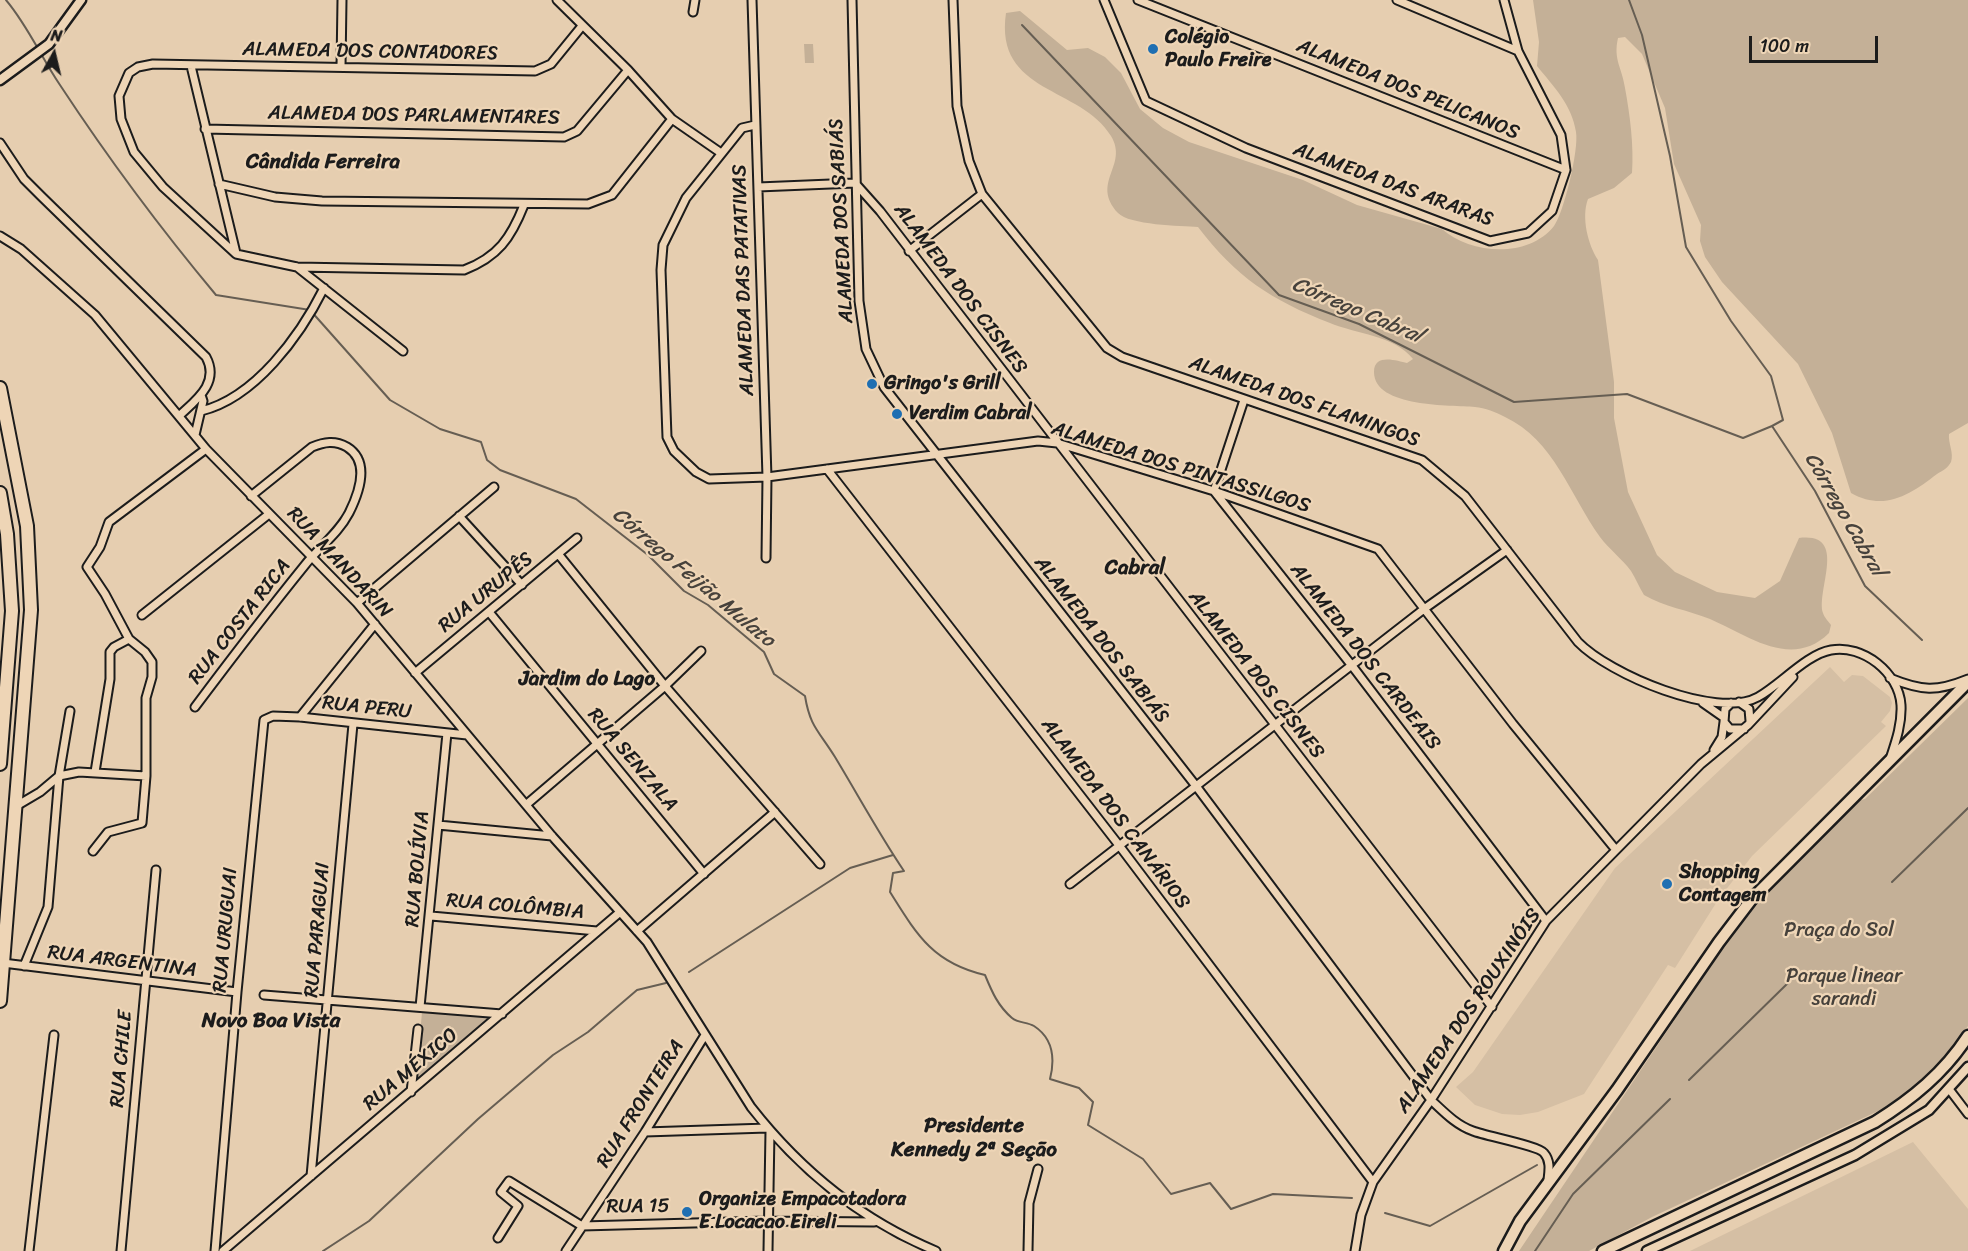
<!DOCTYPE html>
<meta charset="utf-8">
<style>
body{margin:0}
#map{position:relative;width:1968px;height:1251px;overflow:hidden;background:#e6ceb0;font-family:Sriracha,sans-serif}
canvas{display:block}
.north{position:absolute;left:24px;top:24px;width:60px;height:60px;-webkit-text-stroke:4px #eed5b6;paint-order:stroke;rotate:8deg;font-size:16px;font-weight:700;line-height:24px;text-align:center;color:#1c1c1c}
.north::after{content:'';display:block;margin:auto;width:21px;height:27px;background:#1c1c1c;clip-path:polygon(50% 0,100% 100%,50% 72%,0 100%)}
.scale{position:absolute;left:1749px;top:36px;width:129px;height:27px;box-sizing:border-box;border:3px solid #1c1c1c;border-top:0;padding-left:8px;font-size:18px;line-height:21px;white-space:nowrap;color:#1c1c1c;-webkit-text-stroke:4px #eed5b6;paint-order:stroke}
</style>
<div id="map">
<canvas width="1968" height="1251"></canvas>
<div class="north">N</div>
<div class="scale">100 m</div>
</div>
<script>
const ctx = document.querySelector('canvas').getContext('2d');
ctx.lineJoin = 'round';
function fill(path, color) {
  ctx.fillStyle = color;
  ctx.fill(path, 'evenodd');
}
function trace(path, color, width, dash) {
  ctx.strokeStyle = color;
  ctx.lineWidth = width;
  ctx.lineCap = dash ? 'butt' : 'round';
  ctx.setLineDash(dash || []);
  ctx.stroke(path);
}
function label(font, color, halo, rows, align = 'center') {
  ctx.font = font + ' Sriracha,sans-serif';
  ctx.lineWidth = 4.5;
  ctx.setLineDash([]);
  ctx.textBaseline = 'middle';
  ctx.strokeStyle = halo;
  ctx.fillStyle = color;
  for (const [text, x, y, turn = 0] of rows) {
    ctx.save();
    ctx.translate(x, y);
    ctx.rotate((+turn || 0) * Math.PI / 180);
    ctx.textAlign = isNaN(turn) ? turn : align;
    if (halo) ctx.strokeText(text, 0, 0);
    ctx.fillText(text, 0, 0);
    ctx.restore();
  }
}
fill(new Path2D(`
 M 1830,667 L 1844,682 L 1852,675 L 1863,676 L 1890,697 L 1892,703 L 1890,711 L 1881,722 L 1886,726 L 1752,856 L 1718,900 L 1675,968 L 1668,965 L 1584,1094 L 1538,1112 L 1520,1115 L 1502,1114 L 1475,1105 L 1456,1087 L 1473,1072 L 1615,868 Z
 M 1913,1142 L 1968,1209 L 1968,1251 L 1690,1251 Z`), '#d5bfa4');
fill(new Path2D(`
 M 1533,0 L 1968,0 L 1968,423 L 1949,434 C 1948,443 1954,453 1951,462 C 1948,468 1942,471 1937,474 C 1911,494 1885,512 1851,493 L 1832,433 L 1798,364 L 1722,282 L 1705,257 L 1700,241 L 1701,225 L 1674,164 L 1665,108 L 1642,54 L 1625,37 L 1618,38 C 1613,60 1622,67 1625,88 C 1630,115 1634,146 1632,173 L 1614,188 L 1588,199 C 1581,217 1588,245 1598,260 L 1614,382 L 1614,418 L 1628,492 L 1657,555 L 1675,572 L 1717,592 L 1755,598 L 1780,581 L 1799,538 C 1849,532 1816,590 1823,613 C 1824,617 1829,622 1831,625 L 1829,633 C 1792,670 1747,635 1710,619 C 1688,610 1664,607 1644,595 C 1639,587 1636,579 1631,571 C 1622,559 1609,549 1600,537 C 1570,495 1554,440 1505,417 C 1496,412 1485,408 1475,407 C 1452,405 1374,408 1374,372 C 1374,353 1397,361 1407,363 L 1413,359 C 1394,335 1356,334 1330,323 C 1271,300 1236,277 1198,227 C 1181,226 1129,225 1118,213 C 1090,182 1129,166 1111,136 C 1081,86 994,94 1006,13 L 1020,11 L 1067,50 L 1088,48 L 1105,57 L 1121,73 L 1140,109 L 1163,128 L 1189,142 L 1303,180 L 1357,205 L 1442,229 C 1470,254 1528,259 1554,226 C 1564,212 1579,150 1576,132 C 1572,105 1554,87 1537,66 L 1539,42 Z
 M 804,44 L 813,44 L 814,63 L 805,63 Z
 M 1968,698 L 1968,1026 C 1945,1057 1921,1082 1891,1105 L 1652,1217 L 1589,1251 L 1519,1251 L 1725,945 L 1756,906 L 1857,801 L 1865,799 Z
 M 422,1012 L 492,1018 L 416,1081 Z`), '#c4b097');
trace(new Path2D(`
 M 6,0 C 28,26 41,57 60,85 C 108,158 160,228 216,295 L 310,310 L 390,400 L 440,429 L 481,442 L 487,460 L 500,470 L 576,499 L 648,555 L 684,591 L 708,605 L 764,652 L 774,674 L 805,696 C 810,727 819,731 835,757 C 858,795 879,834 904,871 L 893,873 L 890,892 C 917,935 933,963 985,975 C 992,992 998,1006 1012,1018 C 1018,1023 1027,1022 1034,1026 C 1054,1039 1055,1059 1050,1079 L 1079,1088 L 1093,1102 L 1088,1125 L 1143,1159 L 1171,1194 L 1210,1183 L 1231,1209 L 1273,1194 L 1352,1198
 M 1629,0 L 1642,35 L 1670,156 L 1686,247 L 1731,321 L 1771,376 L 1783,420 L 1772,426 L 1815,491 L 1865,586 L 1922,640
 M 1022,25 L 1279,295 L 1359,324 L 1514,402 L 1627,394 L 1743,438 L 1772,426
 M 1892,882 L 1968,808
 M 689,972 L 850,868 L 893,855
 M 1689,1080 L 1789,982
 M 1385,1213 L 1430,1226 L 1537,1165
 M 323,1251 L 369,1221 L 478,1119 L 553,1055 L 588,1032 L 637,990 L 666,983
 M 1535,1251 L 1573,1194 L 1670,1099`), '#665e53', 2);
const minor = new Path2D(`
 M 557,0 L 628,70 L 672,119 L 721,153
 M 752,0 L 767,477 L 766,558
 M 852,0 L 859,301 L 866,349 L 884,387 L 1196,786 L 1431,1100 C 1444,1112 1456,1125 1473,1131 C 1486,1136 1539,1146 1544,1153 C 1551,1161 1549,1171 1548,1180
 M 953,0 L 957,106 L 969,161 L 982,194 L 1107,348 L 1122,357 L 1422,460 L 1465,496 L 1578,642 C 1609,674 1716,720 1758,697 C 1780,685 1807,654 1831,650 C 1863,644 1899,673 1901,705 C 1902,724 1896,741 1890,759
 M 1104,0 L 1146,101 L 1246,148 L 1490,241 L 1528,233 L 1552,211 L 1566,170 L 1561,135 L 1518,51 L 1504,0
 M 1138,0 L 1566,170
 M 1397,0 L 1518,51
 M 693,12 L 695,0
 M 191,66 L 236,253
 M 341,67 L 342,0
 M 755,125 L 742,128 L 686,198 L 663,245 L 661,270 L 667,437 L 674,451 L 696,472 L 709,479 L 767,477 L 1038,441 L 1057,443 L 1214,491 L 1378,549 L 1513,724 L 1616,850
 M 205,129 L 564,137 L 577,131 L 628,70
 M 0,143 L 24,179 L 41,196 L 206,357 C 220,383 196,400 179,416
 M 219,184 L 275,197 L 322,201 L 588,204 L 612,195 L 672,119
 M 758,187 L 855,183 L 880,211 L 1492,1007
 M 524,205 C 511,238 498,257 464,270 L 297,267 L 236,254 L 163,187 L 134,152 L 121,119 L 119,96 L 129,73 L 138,67 L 153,64 L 535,71 L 551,64 L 582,26
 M 0,236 L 21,249 L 95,315 L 206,449 L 357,603 L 552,836 L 647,942 L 751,1107 C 801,1171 861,1220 936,1251
 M 909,251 L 982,194
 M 297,267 L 403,351
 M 1244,400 L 1214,491 L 1353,667 L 1546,921
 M 201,411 C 255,398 300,336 324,288
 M 195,435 L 203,401 L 201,395
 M 827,469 L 1118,844 L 1373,1182
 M 459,516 L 522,585
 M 559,555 L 665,686 L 820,864
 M 357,603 L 494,487
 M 489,612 L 704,874
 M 142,615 L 269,514
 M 415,673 L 577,538
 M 1890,678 C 1922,691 1936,692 1968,679
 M 1739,702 L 1749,709 L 1750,721
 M 1703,703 L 1723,717
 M 1731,703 L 1725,709 L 1724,722 L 1730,729 L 1744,729
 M 195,707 C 231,659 267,612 305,565 C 319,547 338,534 349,513 C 359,493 371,462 347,447 C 335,440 324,442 312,447 L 251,496
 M 300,717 L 375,624
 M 1714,750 L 1722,737 L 1724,722
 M 95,772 L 110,679 L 110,652 L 114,647 L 129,639
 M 527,804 L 665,686 L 701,651
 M 18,805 L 40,792 L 59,776 L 79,772 L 146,776
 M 438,825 L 552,836
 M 93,851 L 108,832 L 142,823 L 146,776 L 146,698 L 152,677 L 152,662 L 145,652 L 129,639 L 105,594 L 87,567 L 100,547 L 109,522 L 206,449
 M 1070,884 L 1424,609 L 1507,550
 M 431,916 L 597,931
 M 637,931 L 775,812
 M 3,963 L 237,992
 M 24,966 L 48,907 L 59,776 L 70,711
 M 264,995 L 502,1014
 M 420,1007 L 447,733
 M 1949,1089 L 1968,1114
 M 411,1092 L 418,1029
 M 645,1132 L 767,1128
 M 311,1176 L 353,724
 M 498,1238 L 518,1206 L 501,1192 L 509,1181 L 582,1226 L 767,1221 L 874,1222
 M 29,1251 L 54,1035
 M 121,1251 L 156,870
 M 215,1251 L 237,992 L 264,720 L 273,716 L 300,717 L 467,735
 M 223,1251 L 619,913
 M 566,1251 L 645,1132 L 705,1035
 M 768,1251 L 770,1131
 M 1028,1251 L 1029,1203 L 1038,1169
 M 1355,1251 L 1361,1215 L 1373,1182 L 1431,1100 L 1546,921 L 1701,764 L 1748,725 L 1793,677`);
const tertiary = new Path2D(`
 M 0,80 L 49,44 L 81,0
 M 1647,1251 L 1855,1155 L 1929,1110 L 1968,1067`);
const primary = new Path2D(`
 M 1504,1251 L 1520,1221 L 1617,1090 L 1719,942 L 1751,900 L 1968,682
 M 1603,1251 L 1875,1122 C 1912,1099 1944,1073 1968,1036`);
const motorway = new Path2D(`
 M 0,388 L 27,526 L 31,610 L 0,1001
 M 0,493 L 7,534 L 12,611 L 0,764`);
trace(minor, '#1c1c1c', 11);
trace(tertiary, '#1c1c1c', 13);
trace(primary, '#1c1c1c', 15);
trace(motorway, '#1c1c1c', 16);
trace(minor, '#eed5b6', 7);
trace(tertiary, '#eed5b6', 8);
trace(primary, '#eed5b6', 10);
trace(motorway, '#eed5b6', 12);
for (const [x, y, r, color] of [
 [1153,49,6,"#1f6fb2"],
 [872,384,6,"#1f6fb2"],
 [897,414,6,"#1f6fb2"],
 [1667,884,6,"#1f6fb2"],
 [687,1212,6,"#1f6fb2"]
]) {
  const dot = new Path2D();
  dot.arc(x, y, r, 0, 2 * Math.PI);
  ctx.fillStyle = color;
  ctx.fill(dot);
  trace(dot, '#eed5b6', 2);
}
label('bold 20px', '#1c1c1c', '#eed5b6', [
 ["Colégio",1165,38],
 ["Paulo Freire",1165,61],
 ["Gringo's Grill",884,384],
 ["Verdim Cabral",909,414],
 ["Shopping",1679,873],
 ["Contagem",1679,896],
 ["Organize Empacotadora",699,1200],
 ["E Locacao Eireli",699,1223]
], 'left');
label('20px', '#1c1c1c', '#eed5b6', [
 ["ALAMEDA DOS CONTADORES",370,52,1],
 ["ALAMEDA DOS PELICANOS",1408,90,22],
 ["ALAMEDA DOS PARLAMENTARES",414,116,1],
 ["ALAMEDA DAS ARARAS",1393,185,20],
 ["ALAMEDA DOS SABIÁS",842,221,-93],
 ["ALAMEDA DAS PATATIVAS",744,280,-92],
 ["ALAMEDA DOS CISNES",960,289,53],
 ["ALAMEDA DOS FLAMINGOS",1304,402,19],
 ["ALAMEDA DOS PINTASSILGOS",1181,468,17],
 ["RUA MANDARIN",339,563,47],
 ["RUA URUPÊS",486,593,-39],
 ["RUA COSTA RICA",240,622,-52],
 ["ALAMEDA DOS SABIÁS",1101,640,52],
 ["ALAMEDA DOS CARDEAIS",1365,657,52],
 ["ALAMEDA DOS CISNES",1256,675,52],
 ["RUA PERU",367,708,6],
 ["RUA SENZALA",632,760,50],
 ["ALAMEDA DOS CANÁRIOS",1115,814,53],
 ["RUA BOLÍVIA",418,869,-85],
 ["RUA COLÔMBIA",515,907,5],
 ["RUA URUGUAI",226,930,-85],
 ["RUA PARAGUAI",318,930,-85],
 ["RUA ARGENTINA",122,962,7],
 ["ALAMEDA DOS ROUXINÓIS",1469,1011,-56],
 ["RUA CHILE",122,1059,-85],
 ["RUA MÉXICO",411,1070,-40],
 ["RUA FRONTEIRA",641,1104,-58],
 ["RUA 15",638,1207,-1]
]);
label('20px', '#46413b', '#eed5b6', [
 ["Praça do Sol",1839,931],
 ["Parque linear",1844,977],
 ["sarandi",1844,1000]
]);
label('bold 21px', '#1c1c1c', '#eed5b6', [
 ["Cândida Ferreira",323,163],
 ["Cabral",1135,569],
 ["Jardim do Lago",587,680],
 ["Novo Boa Vista",271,1022],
 ["Presidente",974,1127],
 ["Kennedy 2ª Seção",974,1151]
]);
label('italic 21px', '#47423c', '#eed5b6', [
 ["Córrego Cabral",1357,311,23],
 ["Córrego Cabral",1844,515,60],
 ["Córrego Feijão Mulato",693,578,40]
]);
</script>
